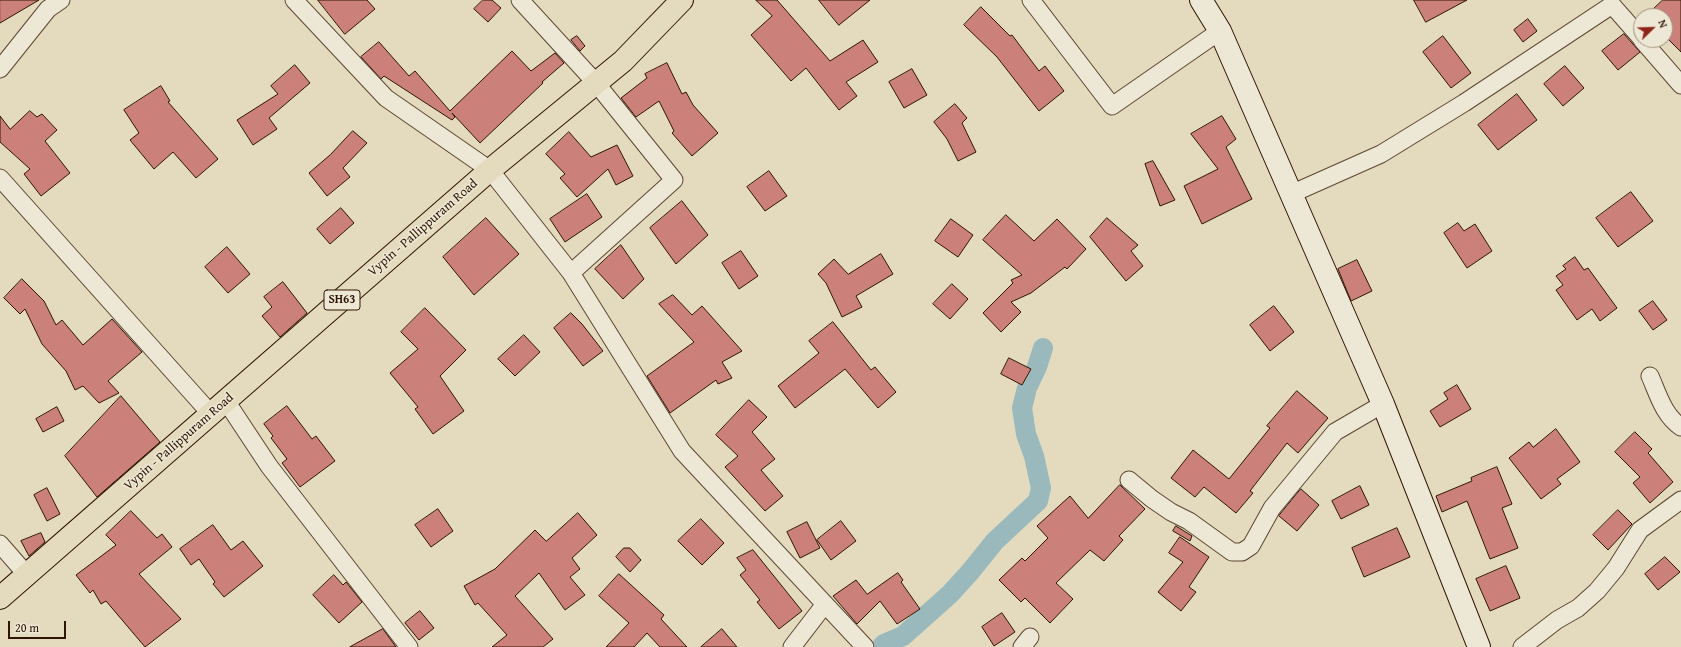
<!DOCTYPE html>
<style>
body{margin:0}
#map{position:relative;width:1681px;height:647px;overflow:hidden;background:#e4dbbe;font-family:"Gentium Book Plus",serif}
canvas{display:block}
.north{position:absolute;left:1633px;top:8px;width:40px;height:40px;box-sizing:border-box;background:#ede8d5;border:1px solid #a19381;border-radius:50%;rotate:67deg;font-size:11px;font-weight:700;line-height:16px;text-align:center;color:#301403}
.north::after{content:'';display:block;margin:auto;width:14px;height:18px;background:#8f2418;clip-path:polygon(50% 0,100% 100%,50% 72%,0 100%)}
.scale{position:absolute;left:8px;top:621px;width:58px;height:18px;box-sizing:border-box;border:2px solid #301403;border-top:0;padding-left:5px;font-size:12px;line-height:14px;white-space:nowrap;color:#301403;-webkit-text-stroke:3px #ede8d5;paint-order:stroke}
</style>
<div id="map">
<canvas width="1681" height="647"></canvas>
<div class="north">N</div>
<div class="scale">20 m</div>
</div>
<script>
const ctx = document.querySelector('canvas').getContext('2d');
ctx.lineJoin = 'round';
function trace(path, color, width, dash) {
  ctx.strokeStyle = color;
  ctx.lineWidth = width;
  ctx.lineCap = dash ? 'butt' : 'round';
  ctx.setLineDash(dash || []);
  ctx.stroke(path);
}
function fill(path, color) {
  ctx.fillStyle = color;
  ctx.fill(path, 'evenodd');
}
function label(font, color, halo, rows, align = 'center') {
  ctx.font = font + ' "Gentium Book Plus",serif';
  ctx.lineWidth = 3;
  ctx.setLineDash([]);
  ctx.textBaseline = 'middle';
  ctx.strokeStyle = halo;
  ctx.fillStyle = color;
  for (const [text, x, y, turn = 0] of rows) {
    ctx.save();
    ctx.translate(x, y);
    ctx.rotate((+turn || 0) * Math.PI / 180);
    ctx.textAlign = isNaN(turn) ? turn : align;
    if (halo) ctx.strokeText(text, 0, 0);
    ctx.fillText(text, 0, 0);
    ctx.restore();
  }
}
trace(new Path2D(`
 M 881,647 L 884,644 L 903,636 L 950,594 L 970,572 L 995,541 L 1038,501 L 1041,488 L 1034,456 L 1026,434 L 1022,408 L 1027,388 L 1037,367 L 1043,348`), '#9ab9bc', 20);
const building = new Path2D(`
 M 0,0 L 39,0 L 0,23 Z
 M 318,0 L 367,0 L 375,9 L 345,34 Z
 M 483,0 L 492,0 L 501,8 L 488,22 L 474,9 Z
 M 756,0 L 777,0 L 830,61 L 863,40 L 878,62 L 846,82 L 857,96 L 839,110 L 806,68 L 791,81 L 751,35 L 772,16 Z
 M 819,0 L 870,0 L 839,25 Z
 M 1414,0 L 1467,0 L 1426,22 Z
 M 1663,0 L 1681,0 L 1681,52 L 1665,36 L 1665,16 L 1646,16 Z
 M 981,7 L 1010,36 L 1012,35 L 1039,71 L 1045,66 L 1064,91 L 1039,111 L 997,57 L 964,25 Z
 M 1528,19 L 1537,31 L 1523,42 L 1514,30 Z
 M 1624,34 L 1640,52 L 1618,70 L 1602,51 Z
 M 577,36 L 585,46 L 580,51 L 571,40 Z
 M 1443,36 L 1471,73 L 1451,88 L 1423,52 Z
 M 379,42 L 409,76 L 415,71 L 450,111 L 512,51 L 531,71 L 555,53 L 564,63 L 542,82 L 543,83 L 480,143 L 452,113 L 455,117 L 452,120 L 384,76 L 381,79 L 361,57 Z
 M 667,63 L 682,94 L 686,92 L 693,105 L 718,133 L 692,156 L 672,133 L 674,131 L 659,101 L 636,117 L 621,98 L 647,78 L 645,74 Z
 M 295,65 L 310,83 L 269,118 L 277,129 L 253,145 L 237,120 L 278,94 L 271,86 Z
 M 1565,66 L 1584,88 L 1563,106 L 1544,84 Z
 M 912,69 L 927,95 L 904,108 L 889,82 Z
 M 161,86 L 170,101 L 168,102 L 218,159 L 196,178 L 173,152 L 154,169 L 130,140 L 139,133 L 124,110 Z
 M 1517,94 L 1537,120 L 1498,150 L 1478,125 Z
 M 955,104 L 967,118 L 962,123 L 976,152 L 958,161 L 947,139 L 934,122 Z
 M 30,111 L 37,117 L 42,114 L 57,130 L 45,141 L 70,173 L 41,196 L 24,174 L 30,169 L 0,142 L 0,116 L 10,129 Z
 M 1222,116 L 1236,139 L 1226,147 L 1252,199 L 1202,224 L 1184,186 L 1218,169 L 1191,134 Z
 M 353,131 L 367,143 L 343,168 L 350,177 L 327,196 L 309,173 L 330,155 Z
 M 569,132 L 591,157 L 617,145 L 633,176 L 616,185 L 608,169 L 577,197 L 560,178 L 565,174 L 546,154 Z
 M 1153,161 L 1175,200 L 1160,206 L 1145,164 Z
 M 769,171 L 787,196 L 765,211 L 747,187 Z
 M 1631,192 L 1653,221 L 1618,247 L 1596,218 Z
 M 587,194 L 602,217 L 565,242 L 550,219 Z
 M 682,201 L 708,235 L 676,264 L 650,228 Z
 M 341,208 L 354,223 L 330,244 L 317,229 Z
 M 1006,215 L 1034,241 L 1057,219 L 1086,249 L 1067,269 L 1065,267 L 1031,293 L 1011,302 L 1021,312 L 1001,332 L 983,313 L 1013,283 L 1011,280 L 1022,275 L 983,240 Z
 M 486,218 L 519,254 L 474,295 L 443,257 Z
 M 1107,218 L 1138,245 L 1131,251 L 1143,266 L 1126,281 L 1090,237 Z
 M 951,219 L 973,235 L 958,257 L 935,241 Z
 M 1458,223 L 1464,231 L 1475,224 L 1492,251 L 1467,268 L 1444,233 Z
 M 621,245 L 644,279 L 623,299 L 595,269 Z
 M 227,247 L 250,274 L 228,293 L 205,267 Z
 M 741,251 L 758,276 L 739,289 L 722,263 Z
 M 881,254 L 893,274 L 856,296 L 862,307 L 842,317 L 826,283 L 818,274 L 834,259 L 848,274 Z
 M 1575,257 L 1584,270 L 1588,268 L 1617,308 L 1600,321 L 1592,309 L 1577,320 L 1556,290 L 1563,285 L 1556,276 L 1566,269 L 1563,266 Z
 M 1357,260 L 1372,291 L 1351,301 L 1338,269 Z
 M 22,279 L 44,301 L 56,325 L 62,320 L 83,345 L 112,319 L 142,352 L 108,381 L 119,393 L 99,403 L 83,386 L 75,390 L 66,371 L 42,344 L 25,309 L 20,314 L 4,298 Z
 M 283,282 L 307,313 L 280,337 L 262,316 L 272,307 L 264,297 Z
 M 952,284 L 968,299 L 950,319 L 933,304 Z
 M 673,295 L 692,315 L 702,306 L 742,351 L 722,362 L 732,378 L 718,384 L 716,380 L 670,413 L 647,376 L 694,342 L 659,304 Z
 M 1653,301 L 1667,320 L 1653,330 L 1639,311 Z
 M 1274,306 L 1294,332 L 1270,351 L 1250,325 Z
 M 425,308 L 466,350 L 440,376 L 464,411 L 433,434 L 415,409 L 418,407 L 390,373 L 418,349 L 401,332 Z
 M 571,313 L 582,324 L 603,351 L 583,366 L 554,328 Z
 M 833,322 L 871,370 L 875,367 L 896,392 L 878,408 L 845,369 L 795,408 L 778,386 L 819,353 L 809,341 Z
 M 524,335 L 540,352 L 515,376 L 498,359 Z
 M 1009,358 L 1031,369 L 1022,385 L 1001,374 Z
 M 1457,385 L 1471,409 L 1440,427 L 1430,411 L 1448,399 L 1444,393 Z
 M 1297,391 L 1328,418 L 1298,453 L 1287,443 L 1250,491 L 1253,493 L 1236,513 L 1204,487 L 1195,497 L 1171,478 L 1193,450 L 1229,479 L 1270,428 L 1267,426 Z
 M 121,396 L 160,442 L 97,497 L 65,456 Z
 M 749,400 L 767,417 L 752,432 L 775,459 L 761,470 L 783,496 L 765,511 L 725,467 L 738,456 L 716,435 Z
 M 287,406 L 312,439 L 316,436 L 335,461 L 300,487 L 282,463 L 287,459 L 271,438 L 273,436 L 264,424 Z
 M 57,407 L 64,421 L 43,432 L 36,419 Z
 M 1556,429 L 1580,462 L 1557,479 L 1561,484 L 1541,499 L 1509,458 L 1529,442 L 1533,447 Z
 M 1635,432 L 1652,449 L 1648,453 L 1673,482 L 1650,503 L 1633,483 L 1640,477 L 1615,452 Z
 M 1497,467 L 1512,504 L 1502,508 L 1518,548 L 1490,559 L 1467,501 L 1442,512 L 1436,496 L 1472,481 L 1471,478 Z
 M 1120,485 L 1145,509 L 1119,536 L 1123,540 L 1104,561 L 1090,550 L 1056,583 L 1073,599 L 1050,623 L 1025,598 L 1021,602 L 999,580 L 1022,558 L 1025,561 L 1048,538 L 1037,526 L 1070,496 L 1088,518 Z
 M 1360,486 L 1369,505 L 1341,519 L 1332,501 Z
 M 47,488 L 60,514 L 47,521 L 34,495 Z
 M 1301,489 L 1319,505 L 1297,531 L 1279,516 Z
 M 438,509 L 453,531 L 431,547 L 415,525 Z
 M 1618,510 L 1632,524 L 1608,550 L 1593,535 Z
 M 131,511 L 157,538 L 162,534 L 172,547 L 139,574 L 181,619 L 145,647 L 106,601 L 101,604 L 93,590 L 90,593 L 76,575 L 116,545 L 106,535 Z
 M 578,513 L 597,535 L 572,558 L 580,569 L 570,577 L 585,595 L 565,610 L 539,573 L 515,596 L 553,639 L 543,647 L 492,647 L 507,635 L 478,603 L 475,605 L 464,586 L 495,569 L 535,530 L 546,541 Z
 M 701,519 L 724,543 L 702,565 L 678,541 Z
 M 841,521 L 856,541 L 831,560 L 817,540 Z
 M 807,522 L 820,548 L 800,558 L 787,532 Z
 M 213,525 L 231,550 L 243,541 L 263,566 L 224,597 L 213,584 L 215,582 L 199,559 L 191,565 L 180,549 Z
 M 1176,526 L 1192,536 L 1190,541 L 1173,531 Z
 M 1397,528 L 1410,557 L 1364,577 L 1352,548 Z
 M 41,533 L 45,542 L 29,556 L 21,541 Z
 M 1180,537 L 1209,557 L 1189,587 L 1196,592 L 1181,611 L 1158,592 L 1183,562 L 1169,553 Z
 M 624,548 L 630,548 L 641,560 L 630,572 L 616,557 Z
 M 753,550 L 802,611 L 779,629 L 757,602 L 760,600 L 740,575 L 746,570 L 737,558 Z
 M 1665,557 L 1680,572 L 1658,590 L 1645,574 Z
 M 1506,566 L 1520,598 L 1490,611 L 1476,579 Z
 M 898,573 L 903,580 L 901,582 L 920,609 L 897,624 L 880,601 L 857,624 L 833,596 L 856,580 L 867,594 Z
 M 619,574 L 664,615 L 661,619 L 687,647 L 660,647 L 647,633 L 634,647 L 606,647 L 629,623 L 599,596 Z
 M 334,575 L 343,585 L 346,582 L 362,602 L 339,623 L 313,595 Z
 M 420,611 L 434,628 L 419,640 L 405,623 Z
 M 1002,613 L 1015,632 L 994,646 L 982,627 Z
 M 383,629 L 396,647 L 350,647 Z
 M 722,629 L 737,647 L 701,647 Z`);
fill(building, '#cb817a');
trace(building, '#301403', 1);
const street = new Path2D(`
 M 294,0 L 386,98 L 490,170 L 571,273
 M 520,0 L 596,83 L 674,180 L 571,273 L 682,451 L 865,647
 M 1031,0 L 1112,106 L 1220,31
 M 1642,40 L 1681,85
 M 0,69 L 48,9 L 61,0
 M 0,178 L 211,414
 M 1291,194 L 1381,154 L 1464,103 L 1612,5 L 1641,38
 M 1650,376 C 1658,394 1664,416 1681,427
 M 226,401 L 269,466 L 409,647
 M 1129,480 L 1152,499 L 1171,512 L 1189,521 L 1232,552 L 1242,552 L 1251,546 L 1272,508 L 1335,432 L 1383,404
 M 0,544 L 27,575
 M 792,647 L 825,604
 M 1022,647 L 1030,637
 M 1522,647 L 1557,620 L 1578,608 L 1597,591 L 1616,568 L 1640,530 L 1681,500`);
const secondary = new Path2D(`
 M 1201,0 L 1220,31 L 1383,404 L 1479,647`);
const primary = new Path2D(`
 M 0,598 L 490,170 L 623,61 L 682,0`);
trace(street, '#5d4632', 19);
trace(secondary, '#301403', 24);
trace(primary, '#301403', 24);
trace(street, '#ede8d5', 17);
trace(secondary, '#ede8d5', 22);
trace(primary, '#e4dbbe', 22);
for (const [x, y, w] of [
 [342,300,36]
]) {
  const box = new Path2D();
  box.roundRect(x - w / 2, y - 10, w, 20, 3);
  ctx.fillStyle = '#ede8d5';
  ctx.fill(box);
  trace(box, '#301403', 1);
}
label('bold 12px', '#301403', null, [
 ["SH63",342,300]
]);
label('13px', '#301403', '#ede8d5', [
 ["Vypin - Pallippuram Road",423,228,-41],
 ["Vypin - Pallippuram Road",179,442,-41]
]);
</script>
